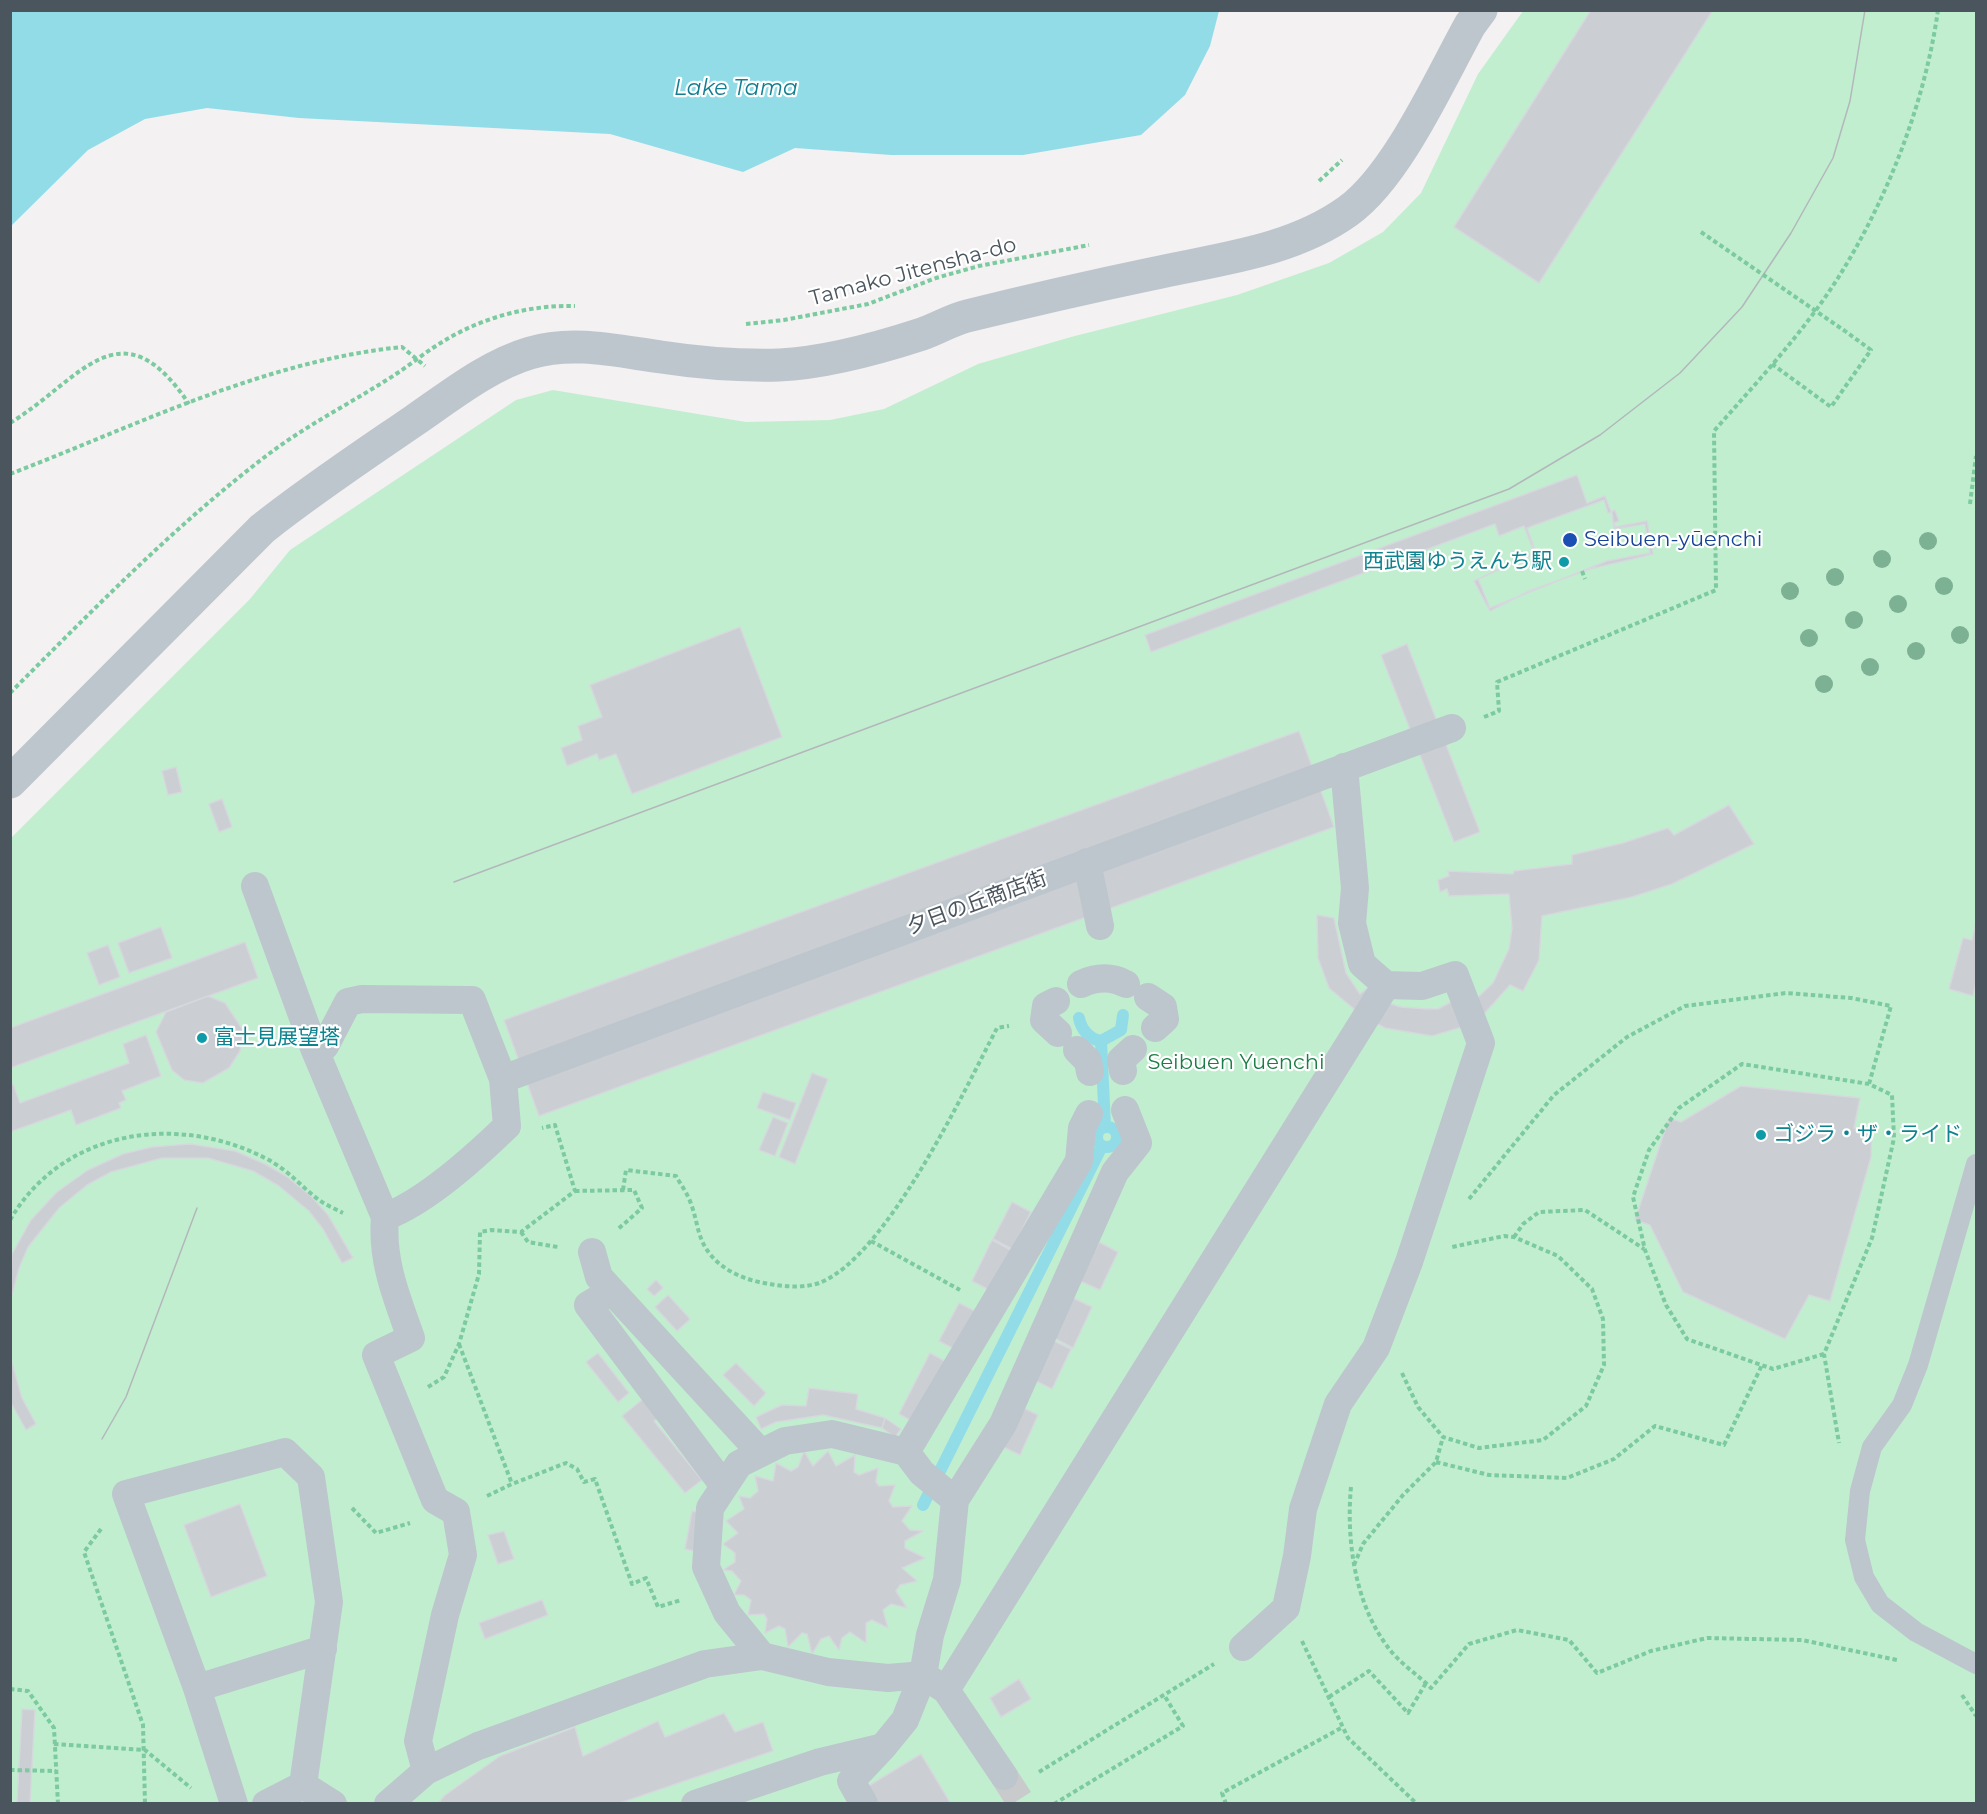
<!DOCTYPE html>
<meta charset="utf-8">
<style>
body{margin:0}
#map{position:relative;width:1987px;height:1814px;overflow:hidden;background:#f3f1f1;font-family:Montserrat,sans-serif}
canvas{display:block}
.frame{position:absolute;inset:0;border:12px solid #4a555e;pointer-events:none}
</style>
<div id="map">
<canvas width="1987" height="1814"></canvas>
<div class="frame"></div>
</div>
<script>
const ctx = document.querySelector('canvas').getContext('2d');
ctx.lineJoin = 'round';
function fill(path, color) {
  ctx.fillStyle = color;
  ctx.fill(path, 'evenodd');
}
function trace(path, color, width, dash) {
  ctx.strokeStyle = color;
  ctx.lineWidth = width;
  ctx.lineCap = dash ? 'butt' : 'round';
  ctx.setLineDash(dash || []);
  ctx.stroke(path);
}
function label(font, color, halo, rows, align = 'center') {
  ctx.font = font + ' Montserrat,"Noto Sans JP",sans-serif';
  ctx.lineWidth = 4.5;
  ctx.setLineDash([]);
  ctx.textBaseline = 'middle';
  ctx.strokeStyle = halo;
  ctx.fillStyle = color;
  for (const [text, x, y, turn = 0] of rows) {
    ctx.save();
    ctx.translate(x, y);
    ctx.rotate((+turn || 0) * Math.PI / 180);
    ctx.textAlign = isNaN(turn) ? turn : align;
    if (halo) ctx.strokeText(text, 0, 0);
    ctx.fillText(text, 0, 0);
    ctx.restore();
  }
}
fill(new Path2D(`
 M 1523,11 L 1976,11 L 1976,1803 L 11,1804 L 11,838 L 250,599 L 290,550 L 516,400 L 553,390 L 746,422 L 830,420 L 884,409 L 978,364 L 1071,337 L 1237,295 L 1329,263 L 1383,232 L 1421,193 L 1478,74 Z`), '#c2eed0');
fill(new Path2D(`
 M 11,10 L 1219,10 L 1219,11 L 1210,46 L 1185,95 L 1141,135 L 1023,155 L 891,155 L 795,148 L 743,172 L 610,134 L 299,118 L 207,108 L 145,119 L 88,150 L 11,226 Z`), '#92dce8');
trace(new Path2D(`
 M 1079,1018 C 1081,1029 1089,1039 1101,1041 L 1121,1030 L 1123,1015
 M 1101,1041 L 1105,1126
 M1097 1137a10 10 0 1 1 20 0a10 10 0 1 1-20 0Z
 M 923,1505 L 1102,1146`), '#92dce8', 12);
const building = new Path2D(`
 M 1591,10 L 1713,10 L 1539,283 L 1454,227 Z
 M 1577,475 L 1587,503 L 1605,496 L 1611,512 L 1615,510 L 1619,521 L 1614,523 L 1615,527 L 1647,521 L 1653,554 L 1590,569 L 1529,591 L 1490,611 L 1474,581 L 1534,552 L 1524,526 L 1499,536 L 1495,524 L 1151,652 L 1145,635 Z
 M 1604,500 L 1608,513 L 1612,512 L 1614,529 L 1645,524 L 1650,553 L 1607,561 L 1490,608 L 1478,579 L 1536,553 L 1527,528 Z
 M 740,627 L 782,737 L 632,794 L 616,754 L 599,760 L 597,754 L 567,766 L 561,748 L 582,740 L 578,726 L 602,717 L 590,685 Z
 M 1407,644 L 1480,832 L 1454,842 L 1381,655 Z
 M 1299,731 L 1334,827 L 539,1116 L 504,1020 Z
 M 176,767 L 182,792 L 168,795 L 162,771 Z
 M 222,799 L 232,827 L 219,832 L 209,804 Z
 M 1729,805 L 1754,844 L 1672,884 L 1632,897 L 1542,916 L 1539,960 L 1523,991 L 1510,985 L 1481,1017 L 1459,1028 L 1432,1036 L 1385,1028 L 1360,1014 L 1329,988 L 1318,958 L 1317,915 L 1334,918 L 1346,973 L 1360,994 L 1369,987 L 1388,1003 L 1401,1007 L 1426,1009 L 1438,1009 L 1468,993 L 1474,1001 L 1493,983 L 1509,949 L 1512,928 L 1509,894 L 1449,896 L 1447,889 L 1440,892 L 1438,880 L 1449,876 L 1448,871 L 1513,874 L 1514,871 L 1572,864 L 1572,855 L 1623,843 L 1668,828 L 1674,835 Z
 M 1976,923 L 1976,982 L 1973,996 L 1949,989 L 1963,938 L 1972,940 Z
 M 161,927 L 172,958 L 129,973 L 118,943 Z
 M 245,942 L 258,978 L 10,1068 L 10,1028 Z
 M 108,945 L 120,977 L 99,985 L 87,953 Z
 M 208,996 L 225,1003 L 243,1030 L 240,1051 L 229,1068 L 203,1083 L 184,1080 L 172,1070 L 156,1032 L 166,1012 Z
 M 146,1035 L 161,1076 L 122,1091 L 126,1100 L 119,1103 L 121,1108 L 76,1125 L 71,1110 L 10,1132 L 10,1085 L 13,1084 L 20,1103 L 129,1063 L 123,1044 Z
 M 812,1073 L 828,1079 L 795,1164 L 779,1157 Z
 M 1741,1086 L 1860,1098 L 1854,1128 L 1872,1130 L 1871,1157 L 1830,1301 L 1809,1295 L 1785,1339 L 1683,1292 L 1650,1225 L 1635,1220 L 1669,1118 L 1681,1122 Z
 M 763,1092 L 796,1103 L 790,1120 L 757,1108 Z
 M 773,1117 L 788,1123 L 775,1156 L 759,1150 Z
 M 190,1144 L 235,1151 L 265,1164 L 286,1176 L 312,1197 L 328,1215 L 353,1258 L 342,1263 L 323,1229 L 309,1211 L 279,1186 L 253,1171 L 208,1158 L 162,1158 L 111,1172 L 87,1185 L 59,1208 L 28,1247 L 19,1268 L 10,1302 L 12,1254 L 31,1220 L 57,1192 L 88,1170 L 123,1154 L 152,1147 Z
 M 1012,1202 L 1031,1212 L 1012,1249 L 993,1239 Z
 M 992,1240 L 1011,1250 L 991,1291 L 972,1281 Z
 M 1099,1242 L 1118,1252 L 1100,1290 L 1080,1281 Z
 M 656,1280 L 663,1288 L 654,1296 L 647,1289 Z
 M 668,1295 L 690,1319 L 677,1331 L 655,1307 Z
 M 1071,1297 L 1092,1307 L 1073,1348 L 1052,1337 Z
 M 959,1303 L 977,1312 L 958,1351 L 939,1341 Z
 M 1050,1339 L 1071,1349 L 1052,1389 L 1032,1379 Z
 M 598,1353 L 629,1393 L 618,1402 L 586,1362 Z
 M 930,1353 L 952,1365 L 921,1426 L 899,1414 Z
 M 10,1356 L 22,1398 L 36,1424 L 26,1430 L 10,1401 Z
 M 736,1363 L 766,1393 L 754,1406 L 723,1375 Z
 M 809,1388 L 858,1394 L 856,1409 L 885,1418 L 882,1428 L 823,1415 L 776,1422 L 761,1429 L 756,1417 L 782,1405 L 806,1406 Z
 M 643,1399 L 659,1418 L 654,1421 L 702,1480 L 685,1493 L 622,1416 Z
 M 1017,1405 L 1038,1415 L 1020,1455 L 999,1445 Z
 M 885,1418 L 901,1429 L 895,1437 L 882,1428 Z
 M 804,1451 L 813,1466 L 828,1451 L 836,1466 L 855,1455 L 854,1472 L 859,1475 L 878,1468 L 876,1482 L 879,1486 L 895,1485 L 889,1501 L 893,1507 L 912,1506 L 902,1521 L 910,1530 L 923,1531 L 905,1541 L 905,1548 L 925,1558 L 902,1568 L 917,1581 L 900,1585 L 896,1591 L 907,1608 L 891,1604 L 883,1610 L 888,1628 L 872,1620 L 866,1623 L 866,1643 L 850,1632 L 842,1638 L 839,1650 L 829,1636 L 821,1639 L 812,1654 L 807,1634 L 802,1633 L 788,1647 L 785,1629 L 779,1626 L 765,1633 L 767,1619 L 764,1614 L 748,1615 L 751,1600 L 744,1595 L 734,1595 L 741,1581 L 732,1571 L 723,1570 L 735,1562 L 735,1553 L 723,1544 L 738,1533 L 726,1521 L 744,1509 L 739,1496 L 750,1498 L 758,1491 L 755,1476 L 773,1481 L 776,1463 L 791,1471 L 798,1467 Z
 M 240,1504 L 267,1576 L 211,1597 L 184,1525 Z
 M 692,1511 L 702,1513 L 694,1551 L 685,1549 Z
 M 504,1531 L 514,1559 L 498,1564 L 488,1535 Z
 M 542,1600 L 548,1615 L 485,1639 L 479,1623 Z
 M 1019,1679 L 1031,1699 L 1001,1717 L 990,1698 Z
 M 22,1709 L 35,1710 L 30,1804 L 17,1804 Z
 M 724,1713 L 735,1732 L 763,1722 L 773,1751 L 617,1804 L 438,1804 L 444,1796 L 500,1756 L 575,1727 L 583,1756 L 658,1721 L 665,1737 Z
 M 921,1754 L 951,1804 L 875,1804 L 865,1788 Z`);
fill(building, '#cbced3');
trace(building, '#d5d8dc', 1.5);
trace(new Path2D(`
 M 1004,1776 L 1022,1804`), '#c9cacc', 28, [28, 14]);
trace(new Path2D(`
 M 1319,181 L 1342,160
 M 746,324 L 784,320 L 868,304 L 936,278 L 979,266 L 1089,245
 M 1772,364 L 1831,407 L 1871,350 L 1845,331
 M 10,423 C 80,381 120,301 189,404
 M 10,474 C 138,425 264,361 402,347 L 425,366
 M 1970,504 L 1976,456
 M 1582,571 L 1585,579
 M 10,693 C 93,610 176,524 270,453 C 306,426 347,405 385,381 C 407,368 427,350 449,338 C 487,316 531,305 575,306
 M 1484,717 L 1499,711 L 1497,682 L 1716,590 L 1714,431 C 1757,382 1803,333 1838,278 C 1887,200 1925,103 1938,10
 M 623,1190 L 626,1170 L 676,1176 C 681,1185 688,1194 691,1204 C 698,1222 697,1238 710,1254 C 724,1272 748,1281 770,1284 C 786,1287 804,1288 819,1283 C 886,1258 964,1091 997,1028 L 1009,1026
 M 575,1191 L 634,1190 L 642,1208 L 617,1230
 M 1469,1199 L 1554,1095 L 1627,1037 L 1685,1006 L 1786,993 L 1851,998 L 1891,1006 L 1869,1084
 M 10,1220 C 63,1129 177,1113 265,1158 C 290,1171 299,1185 319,1200 C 326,1205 335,1209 343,1213
 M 521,1232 L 528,1242 L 558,1247
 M 1514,1237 L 1523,1224 L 1539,1212 L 1585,1210 L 1644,1249
 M 871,1241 L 960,1290
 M 459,1344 L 512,1484
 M 1824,1354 L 1773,1369 L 1687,1339 L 1666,1305 L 1645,1250 L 1633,1197 L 1649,1150 L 1679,1108 L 1742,1064 L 1869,1084 L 1892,1095 L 1894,1138 L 1872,1238 L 1824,1354 L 1839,1443
 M 1402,1373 L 1418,1407 L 1443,1437 L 1479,1448 L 1543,1440 L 1586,1406 L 1604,1365 L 1603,1319 L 1592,1289 L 1558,1256 L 1514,1237 L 1504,1236 L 1452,1247
 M 428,1387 L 444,1377 L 459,1344 L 479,1274 L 480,1232 L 491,1230 L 521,1232 L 575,1191 L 555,1125 L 542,1128
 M 1436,1462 L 1489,1475 L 1567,1478 L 1614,1459 L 1655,1426 L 1724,1445 L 1762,1365
 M 1351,1487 C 1346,1540 1355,1603 1387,1646 C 1398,1662 1417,1674 1431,1688 L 1469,1644 L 1517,1630 L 1569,1640 L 1597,1673 L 1651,1651 L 1707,1638 L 1802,1640 L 1897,1660
 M 487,1496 L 512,1484 L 566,1463 L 577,1469 L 584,1482 L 595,1479 L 632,1584 L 646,1578 L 658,1607 L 681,1600
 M 352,1508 L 376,1533 L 410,1523
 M 101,1529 L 84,1552 L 143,1725 L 145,1804
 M 1354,1565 L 1363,1544 L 1403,1495 L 1436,1462 L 1443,1437
 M 1302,1641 L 1348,1738 L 1417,1804
 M 10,1689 L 28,1691 L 54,1728 L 58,1804
 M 1962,1695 L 1976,1716
 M 1329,1697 L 1369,1671 L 1408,1713 L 1426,1683
 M 54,1744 L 145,1750 L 191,1788
 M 10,1770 L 56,1771
 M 1039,1772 L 1214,1664
 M 1054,1804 L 1183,1726 L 1164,1695
 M 1226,1804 L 1222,1793 L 1343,1727`), '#7cca9f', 4, [4.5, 3]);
trace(new Path2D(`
 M 1976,1164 L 1918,1365 L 1902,1405 L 1872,1447 L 1860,1491 L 1855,1540 L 1864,1577 L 1880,1604 L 1916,1632 L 1976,1664`), '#bdc6cd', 20);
trace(new Path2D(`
 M 1087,862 L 1100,926
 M 255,886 L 314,1048 L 385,1217
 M 1081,984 C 1096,977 1111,976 1126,984
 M 1148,997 L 1163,1007 L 1165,1019 L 1155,1028
 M 1056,1001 L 1046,1006 L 1044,1020 L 1058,1033
 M 314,1048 L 325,1046 L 348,1002 L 362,999 L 472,1000 L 503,1079 L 507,1126 C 475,1157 427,1201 385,1217 C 381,1261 397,1298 411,1338 L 376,1355 L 435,1500 L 456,1512 L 463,1555 L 445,1615 L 418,1741 L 426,1771
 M 1077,1050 L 1088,1061 L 1090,1072
 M 1123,1071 L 1121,1060 L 1133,1049
 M 503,1079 L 1452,728
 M 592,1252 L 599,1277 L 761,1453
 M 612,1291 L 588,1305 L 724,1486
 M 906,1452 L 1079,1161 L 1082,1128 L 1089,1114
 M 955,1500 L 1003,1424 L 1115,1172 L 1138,1143 L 1125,1110
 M 1243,1647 L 1286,1608 L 1297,1556 L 1303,1509 L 1338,1404 L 1376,1348 L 1409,1262 L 1481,1043 L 1455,975 L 1422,986 L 1386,985 L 1362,964 L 1352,923 L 1355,888 L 1344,767
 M 197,1688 L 323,1649
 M 946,1690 L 1386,985
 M 303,1785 L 333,1804
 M 234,1804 L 197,1688 L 126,1494 L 285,1452 L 311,1477 L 329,1602 L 303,1785
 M 266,1804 L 303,1785
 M 388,1804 L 426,1771 L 478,1746 L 705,1664 L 762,1656 L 828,1672 L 888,1678 L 923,1675 L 930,1635 L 947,1580 L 955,1500 L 922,1473 L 906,1452 L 832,1434 L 785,1441 L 739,1464 L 710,1508 L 706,1567 L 727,1613 L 762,1656
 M 695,1804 L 820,1762 L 883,1747 L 905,1720 L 923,1675 L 946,1690 L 1004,1776
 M 864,1804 L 851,1781 L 883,1747`), '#bdc6cd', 28);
trace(new Path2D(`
 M 10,782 L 262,529 C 311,490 364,455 415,420 C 450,396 489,365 530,353 C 573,340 617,351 661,357 C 700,363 739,366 779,365 C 824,363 879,348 922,334 C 937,329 951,320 967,316 C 1028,301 1089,287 1151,274 C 1218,259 1291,252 1348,211 C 1397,176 1440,79 1470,25 L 1481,10`), '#bdc6cd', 33);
trace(new Path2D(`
 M 454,882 L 1509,489 L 1600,435 L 1680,373 L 1742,307 L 1791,233 L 1833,158 L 1850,101 L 1865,10
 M 102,1439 L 126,1397 L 197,1208`), '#b3b7bb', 1.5);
trace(new Path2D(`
 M 1701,232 L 1845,331`), '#7cca9f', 4, [4.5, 3]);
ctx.fillStyle = '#7db193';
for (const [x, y] of [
 [1928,541],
 [1882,559],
 [1835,577],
 [1944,586],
 [1790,591],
 [1898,604],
 [1854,620],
 [1960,635],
 [1809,638],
 [1916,651],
 [1870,667],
 [1824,684]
]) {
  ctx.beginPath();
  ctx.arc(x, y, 9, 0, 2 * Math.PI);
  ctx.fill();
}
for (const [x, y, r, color] of [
 [1570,540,8,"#1a4fb4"],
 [1564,562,6,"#0f9aa8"],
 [202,1038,6,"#0f9aa8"],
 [1761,1135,6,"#0f9aa8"]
]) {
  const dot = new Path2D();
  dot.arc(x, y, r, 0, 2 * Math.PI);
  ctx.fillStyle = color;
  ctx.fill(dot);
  trace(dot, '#fff', 2);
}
label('21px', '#4a555e', '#fff', [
 ["Tamako Jitensha-do",913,272,-15],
 ["夕日の丘商店街",977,903,-20]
]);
label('21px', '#164399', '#fff', [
 ["Seibuen-yūenchi",1584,540]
], 'left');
label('21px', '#0d838f', '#fff', [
 ["西武園ゆうえんち駅",1552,562,"right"],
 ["富士見展望塔",214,1038],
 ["ゴジラ・ザ・ライド",1773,1135]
], 'left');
label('21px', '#1c7d46', '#fff', [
 ["Seibuen Yuenchi",1236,1063]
]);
label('italic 22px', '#137e90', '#fff', [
 ["Lake Tama",736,89]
]);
</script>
